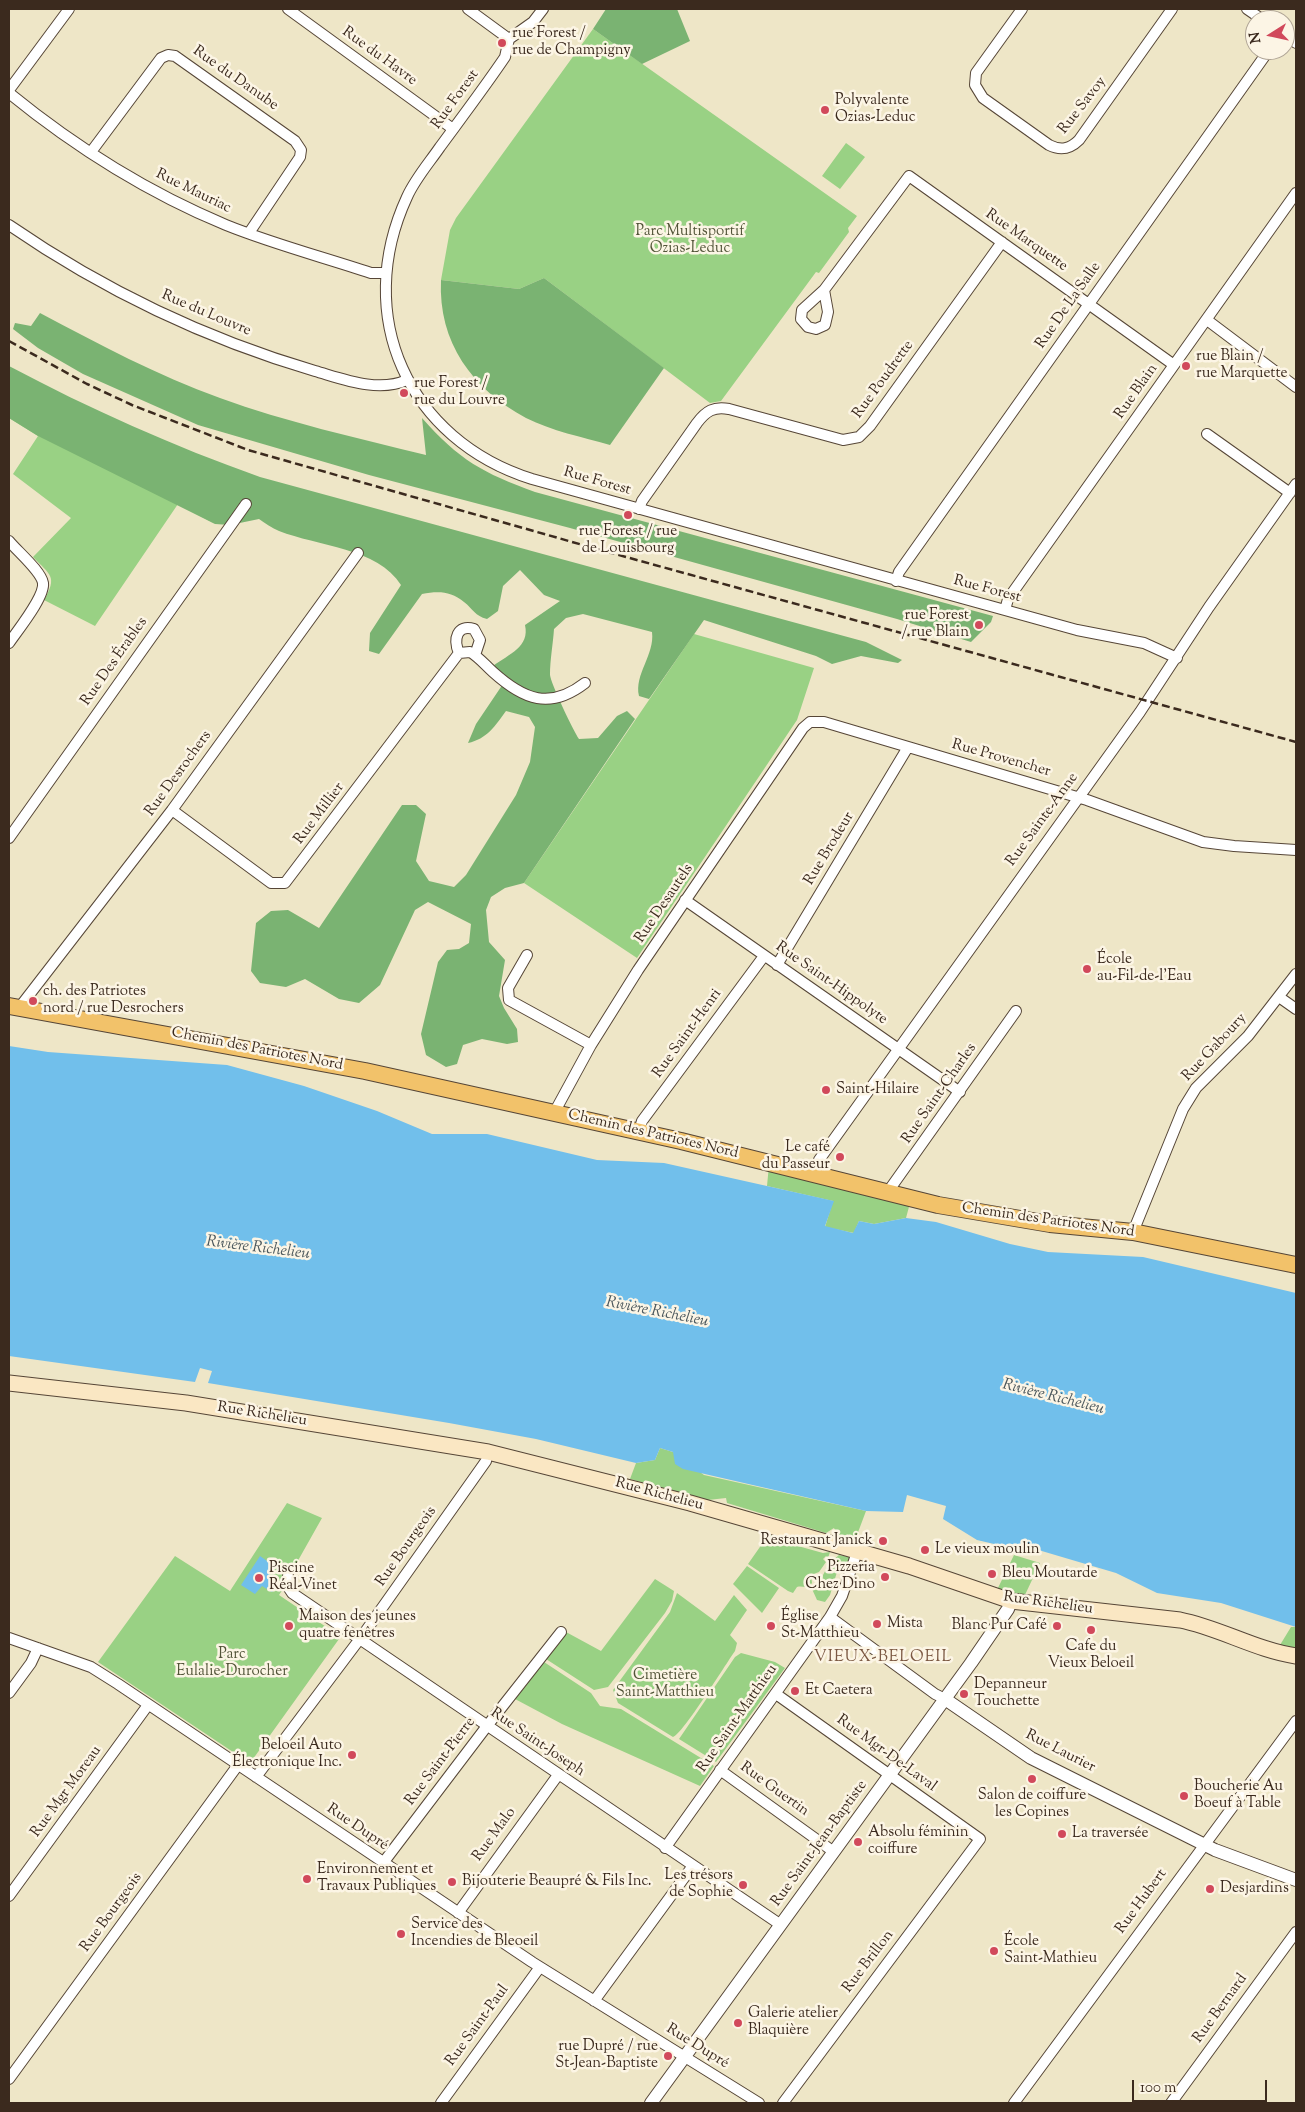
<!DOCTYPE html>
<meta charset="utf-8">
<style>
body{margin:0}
#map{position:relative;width:1305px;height:2112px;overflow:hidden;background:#eee6c7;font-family:"Sorts Mill Goudy",serif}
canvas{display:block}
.frame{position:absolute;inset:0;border:10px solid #3b2a1e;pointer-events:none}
.north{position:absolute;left:1245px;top:10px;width:50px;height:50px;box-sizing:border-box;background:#fcf5e5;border:1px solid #afa495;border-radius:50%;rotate:260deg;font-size:14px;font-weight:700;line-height:20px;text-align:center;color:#3b2a1e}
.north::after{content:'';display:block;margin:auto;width:18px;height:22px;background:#d1495b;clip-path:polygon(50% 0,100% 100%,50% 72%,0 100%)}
.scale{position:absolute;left:1132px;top:2080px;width:135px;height:22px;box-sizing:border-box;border:2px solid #3b2a1e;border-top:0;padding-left:6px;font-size:15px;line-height:18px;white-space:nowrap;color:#3b2a1e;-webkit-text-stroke:4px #fcf5e5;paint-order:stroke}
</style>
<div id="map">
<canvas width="1305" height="2112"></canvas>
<div class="frame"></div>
<div class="north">N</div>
<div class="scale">100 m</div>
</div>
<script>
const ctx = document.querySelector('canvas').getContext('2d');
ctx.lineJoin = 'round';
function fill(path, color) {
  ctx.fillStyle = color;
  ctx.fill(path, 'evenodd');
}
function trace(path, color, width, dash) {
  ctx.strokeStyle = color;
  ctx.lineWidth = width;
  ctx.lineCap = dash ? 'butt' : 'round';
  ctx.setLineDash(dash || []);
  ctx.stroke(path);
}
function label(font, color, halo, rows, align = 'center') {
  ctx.font = font + ' "Sorts Mill Goudy",serif';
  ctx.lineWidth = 5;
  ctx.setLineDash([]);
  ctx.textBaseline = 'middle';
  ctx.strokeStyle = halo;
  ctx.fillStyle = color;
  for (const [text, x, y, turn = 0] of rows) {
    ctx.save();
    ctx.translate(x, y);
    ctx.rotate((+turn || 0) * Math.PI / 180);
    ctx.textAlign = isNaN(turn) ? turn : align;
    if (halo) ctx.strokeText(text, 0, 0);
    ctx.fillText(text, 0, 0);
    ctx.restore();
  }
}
fill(new Path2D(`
 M 593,29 L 857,216 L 848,228 L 849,232 L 819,273 L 816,272 L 721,401 L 710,403 L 544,278 L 519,289 L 441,280 L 450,230 L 456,218 Z
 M 846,143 L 865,157 L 840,189 L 822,176 Z
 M 9,390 L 215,524 L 178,504 L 95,626 L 44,600 C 58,576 50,575 33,557 L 71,518 L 13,474 L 38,436 L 9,418 Z
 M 694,634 L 814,668 L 797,720 L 637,958 L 524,883 Z
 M 769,1165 L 910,1203 L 906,1218 L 874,1224 L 859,1221 L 854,1233 L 825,1227 L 833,1201 L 767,1186 Z
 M 660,1448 L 673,1452 L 704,1475 L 866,1511 L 854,1543 L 839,1539 L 834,1528 L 826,1533 L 727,1503 L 726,1498 L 708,1500 L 630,1479 L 636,1463 L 655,1460 Z
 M 287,1503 L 322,1518 L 291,1573 L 286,1570 L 285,1586 L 279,1595 L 338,1635 L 339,1639 L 253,1759 L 248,1762 L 98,1662 L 175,1556 L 230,1591 Z
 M 769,1534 L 784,1538 L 787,1543 L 823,1553 L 830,1552 L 828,1558 L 826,1556 L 823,1559 L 826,1562 L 819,1572 L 811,1575 L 812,1583 C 807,1590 803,1585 797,1587 L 793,1593 L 788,1591 L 748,1564 Z
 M 839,1555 L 849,1557 L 849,1560 L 846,1563 L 840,1562 L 830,1595 L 825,1602 L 817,1600 L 812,1589 L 822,1583 L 823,1575 L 829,1564 L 833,1566 L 835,1563 L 832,1561 Z
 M 1014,1555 L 1040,1563 L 1024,1597 L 997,1590 Z
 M 747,1566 L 779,1588 L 762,1613 L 733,1584 Z
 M 655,1579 L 674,1591 L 672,1601 L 665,1613 L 608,1687 L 594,1690 L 546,1659 L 566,1632 L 601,1651 Z
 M 677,1593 L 715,1621 L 734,1595 L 747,1610 L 730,1635 L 737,1643 L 735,1651 C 725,1665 683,1734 673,1737 L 618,1703 L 613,1690 L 670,1612 Z
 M 1291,1627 L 1296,1627 L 1296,1649 L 1280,1645 Z
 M 741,1653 L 775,1662 L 785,1668 L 716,1762 L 679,1739 L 735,1657 Z
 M 544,1662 L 591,1693 L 600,1706 L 621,1709 L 714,1766 L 700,1786 L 562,1724 L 515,1699 Z`), '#99d184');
fill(new Path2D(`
 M 606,9 L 677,9 L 690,41 L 642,64 L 593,29 Z
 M 544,278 L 664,368 L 610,445 C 582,437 552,431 526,418 C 472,389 438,342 441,280 L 519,289 Z
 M 40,313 C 99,344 158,376 220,398 C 286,422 357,438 426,455 L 422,418 C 459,460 483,473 535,492 L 993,616 L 991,622 L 971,642 L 897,619 L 570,528 L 369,475 L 198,425 L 83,374 L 38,348 L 13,329 L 15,323 L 31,326 Z
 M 9,366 C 90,409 173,446 260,477 L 866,642 L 902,660 L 898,663 L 861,656 L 832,664 L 816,656 L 704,620 L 649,699 L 639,696 C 634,674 655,655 652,632 L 583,614 L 566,618 L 554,629 C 553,644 550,660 550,675 C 551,684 573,730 579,739 L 598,738 L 617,716 L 627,711 L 635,719 L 524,883 L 505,888 L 491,897 L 486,910 L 489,942 L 505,960 L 499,996 L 504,1008 L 517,1029 L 518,1042 L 507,1044 L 482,1039 L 463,1045 L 457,1064 L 446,1067 L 426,1055 L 421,1034 L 438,962 L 447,950 L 459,949 L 469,943 L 471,924 L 428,902 L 415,910 L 380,985 L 359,1003 L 339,999 L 305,979 L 286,987 L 260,983 L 251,971 L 256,923 L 271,911 L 288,910 L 319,928 L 402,805 L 416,805 L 426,814 L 416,861 L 429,881 L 454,887 L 466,875 L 516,795 L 530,762 L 535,727 L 529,717 L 506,711 C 495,726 487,739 468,743 L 476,724 L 507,678 L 493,666 C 509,654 530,647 525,625 L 560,601 L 544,595 L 520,570 L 503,586 L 498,611 L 487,619 C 475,616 473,609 464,602 C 451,591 438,591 422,594 L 379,654 L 369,651 L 370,633 L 401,585 C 378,548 317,546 279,531 C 272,528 265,523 259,519 L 230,525 L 215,524 L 38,436 L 9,418 Z`), '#7ab372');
fill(new Path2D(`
 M 9,1046 L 48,1052 L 227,1065 L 304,1086 L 377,1111 L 432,1134 L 487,1134 L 597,1160 L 664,1163 L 834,1201 L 825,1226 L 853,1233 L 859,1221 L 874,1224 L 906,1218 L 936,1222 L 1010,1244 L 1048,1252 L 1143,1257 L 1296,1293 L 1296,1627 L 1221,1603 L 1157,1593 L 1116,1573 L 1035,1549 L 1007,1547 L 977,1540 L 943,1519 L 946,1506 L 907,1495 L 903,1512 L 866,1511 L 683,1469 L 675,1464 L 673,1452 L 660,1448 L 655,1460 L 636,1463 L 536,1439 L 449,1423 L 208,1383 L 212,1371 L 200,1368 L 195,1382 L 9,1356 Z
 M 260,1556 L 274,1566 L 269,1575 L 279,1582 L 272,1592 L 262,1586 L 255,1594 L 241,1585 Z`), '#71bfeb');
const minor = new Path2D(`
 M 288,9 L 453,129
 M 468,9 L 509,39
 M 543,9 L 533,22 L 509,39 L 505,57 C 484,88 462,117 440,147 C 429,163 415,179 407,197 C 352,316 408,440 532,479 L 1077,630 L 1144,643 L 1177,658
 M 1022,9 L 976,73 L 975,85 L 983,98 L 1049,145 C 1061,151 1070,149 1079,140 L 1172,9
 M 1247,9 L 1263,20
 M 1285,35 L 1296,43
 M 9,90 L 69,9
 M 9,93 C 74,146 149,193 226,225 C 273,244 323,257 371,273 L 385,273
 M 91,152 L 161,58 L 168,55 L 175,56 L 295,141 L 301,150 L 300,157 L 249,233
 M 9,225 C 102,289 206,339 315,371 C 343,379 378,393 407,380
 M 824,290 L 828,312 L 825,325 L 816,329 L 808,327 L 801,319 L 802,310 L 824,290 L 909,176 L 1174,365
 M 1207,320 L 1296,387
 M 1207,434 L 1290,493
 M 639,509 L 642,501 L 697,423 C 706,411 714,406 729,409 L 843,440 L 859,437 L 870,426 L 1002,242
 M 9,541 C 17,551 41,571 43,583 C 45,597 17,631 9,643
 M 896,581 L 899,572 L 1269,50
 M 1005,610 L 1008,599 L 1296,193
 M 459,653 C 453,639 457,624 474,629 L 480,640 L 475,655
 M 172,810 L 271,883 L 285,883 L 459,653 L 470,652 C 479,657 485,665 493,672 C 524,700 550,710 585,683
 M 9,838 L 246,504
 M 685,900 L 960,1092
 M 527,955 L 508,988 L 509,1000 L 591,1045
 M 777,965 L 908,747
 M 1279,997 L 1296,1009
 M 19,1008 L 172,810 L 358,553
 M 554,1113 L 591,1045 L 638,970 L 803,728 L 810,722 L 824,722 L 1087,800 L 1203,842 L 1234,846 L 1296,850
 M 639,1131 L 642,1121 L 764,956
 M 814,1173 L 819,1160 L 1140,712 L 1209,607 L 1296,484
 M 887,1193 L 1016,1011
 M 1133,1232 L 1183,1109 L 1196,1088 L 1248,1036 L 1296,974
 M 288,1576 L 288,1587 L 292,1593 L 781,1925
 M 830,1617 L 935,1694 L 945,1699
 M 9,1638 L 91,1667 L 118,1684 L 532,1962 L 759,2103
 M 9,1693 L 31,1663 L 38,1648
 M 776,1694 L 980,1839 L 783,2103
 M 720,1770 L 834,1852
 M 256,1777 L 365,1632 L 486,1461 L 488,1452
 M 665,1848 L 830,1617 L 842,1596 L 857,1552
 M 383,1863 L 487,1726 L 561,1632
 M 9,1896 L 148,1705
 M 458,1913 L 558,1775
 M 594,2001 L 692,1867
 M 9,2079 L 238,1765
 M 441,2103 L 540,1967
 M 1014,2103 L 1296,1721
 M 1171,2103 L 1296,1932`);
const tertiary = new Path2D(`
 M 945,1699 L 1031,1758 L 1215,1850 L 1296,1880
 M 651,2103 L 971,1663 L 1008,1609 L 1011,1601`);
const secondary = new Path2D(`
 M 9,1383 L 186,1403 L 488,1452 L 690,1503 L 909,1566 L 1011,1601 L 1180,1620 C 1220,1628 1256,1650 1296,1656`);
const primary = new Path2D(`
 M 9,1006 L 365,1071 L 681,1141 L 938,1205 L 1050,1224 L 1133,1232 L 1296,1265`);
trace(minor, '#564637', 12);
trace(tertiary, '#564637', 14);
trace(secondary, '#564637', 17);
trace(primary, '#564637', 18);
trace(minor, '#fff', 10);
trace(tertiary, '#fff', 12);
trace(secondary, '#fae7c3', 15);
trace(primary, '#f2c26a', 16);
trace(new Path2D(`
 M 9,341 L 87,384 L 132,405 L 248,450 L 597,549 L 1296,742`), '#3b2a1e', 2.5, [8, 4]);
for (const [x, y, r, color] of [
 [502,43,5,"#d1495b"],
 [825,110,5,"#d1495b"],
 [1186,366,5,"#d1495b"],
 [404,393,5,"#d1495b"],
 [628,515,5,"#d1495b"],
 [979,625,5,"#d1495b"],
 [1087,969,5,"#d1495b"],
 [33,1001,5,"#d1495b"],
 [826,1090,5,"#d1495b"],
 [840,1157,5,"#d1495b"],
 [883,1541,5,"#d1495b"],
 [925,1550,5,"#d1495b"],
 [992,1574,5,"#d1495b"],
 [885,1577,5,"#d1495b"],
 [259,1578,5,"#d1495b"],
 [877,1624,5,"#d1495b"],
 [289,1626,5,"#d1495b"],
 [771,1626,5,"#d1495b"],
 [1057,1626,5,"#d1495b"],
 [1091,1630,5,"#d1495b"],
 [795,1691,5,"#d1495b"],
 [964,1694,5,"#d1495b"],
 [352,1755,5,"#d1495b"],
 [1032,1779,5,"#d1495b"],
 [1184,1796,5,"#d1495b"],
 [1062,1834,5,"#d1495b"],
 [858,1842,5,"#d1495b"],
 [307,1879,5,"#d1495b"],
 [452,1882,5,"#d1495b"],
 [743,1885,5,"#d1495b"],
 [1210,1889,5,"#d1495b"],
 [401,1934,5,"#d1495b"],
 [994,1951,5,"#d1495b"],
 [738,2023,5,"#d1495b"],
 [668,2056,5,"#d1495b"]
]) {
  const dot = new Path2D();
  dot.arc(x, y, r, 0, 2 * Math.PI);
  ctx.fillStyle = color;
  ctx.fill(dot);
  trace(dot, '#fcf5e5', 2);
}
label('15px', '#3b2a1e', '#fcf5e5', [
 ["rue Forest /",512,34],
 ["rue de Champigny",512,51],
 ["Polyvalente",835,101],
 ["Ozias-Leduc",835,118],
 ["rue Blain /",1196,357],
 ["rue Marquette",1196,374],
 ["rue Forest /",414,384],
 ["rue du Louvre",414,401],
 ["rue Forest / rue",628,532,"center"],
 ["de Louisbourg",628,549,"center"],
 ["rue Forest",969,616,"right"],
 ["/ rue Blain",969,633,"right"],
 ["École",1097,960],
 ["au-Fil-de-l'Eau",1097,977],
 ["ch. des Patriotes",43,992],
 ["nord / rue Desrochers",43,1009],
 ["Saint-Hilaire",836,1090],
 ["Le café",830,1148,"right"],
 ["du Passeur",830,1165,"right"],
 ["Restaurant Janick",873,1541,"right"],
 ["Le vieux moulin",935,1550],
 ["Pizzeria",875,1568,"right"],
 ["Chez Dino",875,1585,"right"],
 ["Piscine",269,1569],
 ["Réal-Vinet",269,1586],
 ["Bleu Moutarde",1002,1574],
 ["Maison des jeunes",299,1617],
 ["quatre fenêtres",299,1634],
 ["Église",781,1617],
 ["St-Matthieu",781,1634],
 ["Mista",887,1624],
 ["Blanc Pur Café",1047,1626,"right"],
 ["Cafe du",1091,1647,"center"],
 ["Vieux Beloeil",1091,1664,"center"],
 ["Depanneur",974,1685],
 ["Touchette",974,1702],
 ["Et Caetera",805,1691],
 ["Beloeil Auto",342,1746,"right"],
 ["Électronique Inc.",342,1763,"right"],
 ["Boucherie Au",1194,1787],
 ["Boeuf à Table",1194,1804],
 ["Salon de coiffure",1032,1796,"center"],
 ["les Copines",1032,1813,"center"],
 ["Absolu féminin",868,1833],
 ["coiffure",868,1850],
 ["La traversée",1072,1834],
 ["Environnement et",317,1870],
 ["Travaux Publiques",317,1887],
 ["Les trésors",733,1876,"right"],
 ["de Sophie",733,1893,"right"],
 ["Bijouterie Beaupré & Fils Inc.",462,1882],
 ["Desjardins",1220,1889],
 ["Service des",411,1925],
 ["Incendies de Bleoeil",411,1942],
 ["École",1004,1942],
 ["Saint-Mathieu",1004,1959],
 ["Galerie atelier",748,2014],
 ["Blaquière",748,2031],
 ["rue Dupré / rue",658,2047,"right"],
 ["St-Jean-Baptiste",658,2064,"right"]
], 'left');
label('15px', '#3b2a1e', '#fcf5e5', [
 ["Rue du Havre",379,57,36],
 ["Rue du Danube",235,79,35],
 ["Rue Forest",456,100,-54],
 ["Rue Savoy",1083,106,-52],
 ["Rue Mauriac",193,192,26],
 ["Rue Marquette",1026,241,35],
 ["Rue De La Salle",1069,306,-55],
 ["Rue du Louvre",206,314,23],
 ["Rue Poudrette",884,380,-54],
 ["Rue Blain",1137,392,-55],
 ["Rue Forest",597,482,16],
 ["Rue Forest",987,590,15],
 ["Rue Des Érables",115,662,-55],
 ["Rue Provencher",1001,759,16],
 ["Rue Desrochers",179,774,-54],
 ["Rue Millier",320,814,-53],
 ["Rue Sainte-Anne",1043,820,-54],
 ["Rue Brodeur",830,849,-59],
 ["Rue Desautels",665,904,-56],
 ["Rue Saint-Hippolyte",831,984,35],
 ["Rue Saint-Henri",688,1034,-54],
 ["Rue Gaboury",1215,1048,-47],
 ["Chemin des Patriotes Nord",257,1050,11],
 ["Rue Saint-Charles",940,1094,-55],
 ["Chemin des Patriotes Nord",653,1135,13],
 ["Chemin des Patriotes Nord",1048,1221,8],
 ["Rue Richelieu",262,1415,9],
 ["Rue Richelieu",659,1495,15],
 ["Rue Bourgeois",407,1547,-55],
 ["Rue Richelieu",1048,1604,8],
 ["Rue Saint-Matthieu",738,1719,-55],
 ["Rue Saint-Joseph",537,1743,34],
 ["Rue Laurier",1060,1752,27],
 ["Rue Mgr-De-Laval",886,1754,36],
 ["Rue Saint-Pierre",441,1762,-53],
 ["Rue Guertin",774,1790,36],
 ["Rue Mgr Moreau",67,1792,-54],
 ["Rue Dupré",357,1828,34],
 ["Rue Malo",495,1835,-54],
 ["Rue Saint-Jean-Baptiste",820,1844,-54],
 ["Rue Hubert",1142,1902,-54],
 ["Rue Bourgeois",112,1913,-54],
 ["Rue Brillon",869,1962,-53],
 ["Rue Bernard",1221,2009,-54],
 ["Rue Saint-Paul",478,2026,-54],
 ["Rue Dupré",697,2047,32]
]);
label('15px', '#525438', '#fcf5e5', [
 ["Parc Multisportif",690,232],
 ["Ozias-Leduc",690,249],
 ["Parc",232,1655],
 ["Eulalie-Durocher",232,1672],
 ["Cimetière",665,1676],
 ["Saint-Matthieu",665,1693]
]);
label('italic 16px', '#4b575c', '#fcf5e5', [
 ["Rivière Richelieu",258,1249,7],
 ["Rivière Richelieu",657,1313,11],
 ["Rivière Richelieu",1053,1398,14]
]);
ctx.letterSpacing = '1px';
label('16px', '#7c5943', '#fcf5e5', [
 ["VIEUX-BELOEIL",883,1658]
]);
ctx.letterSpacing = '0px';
</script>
